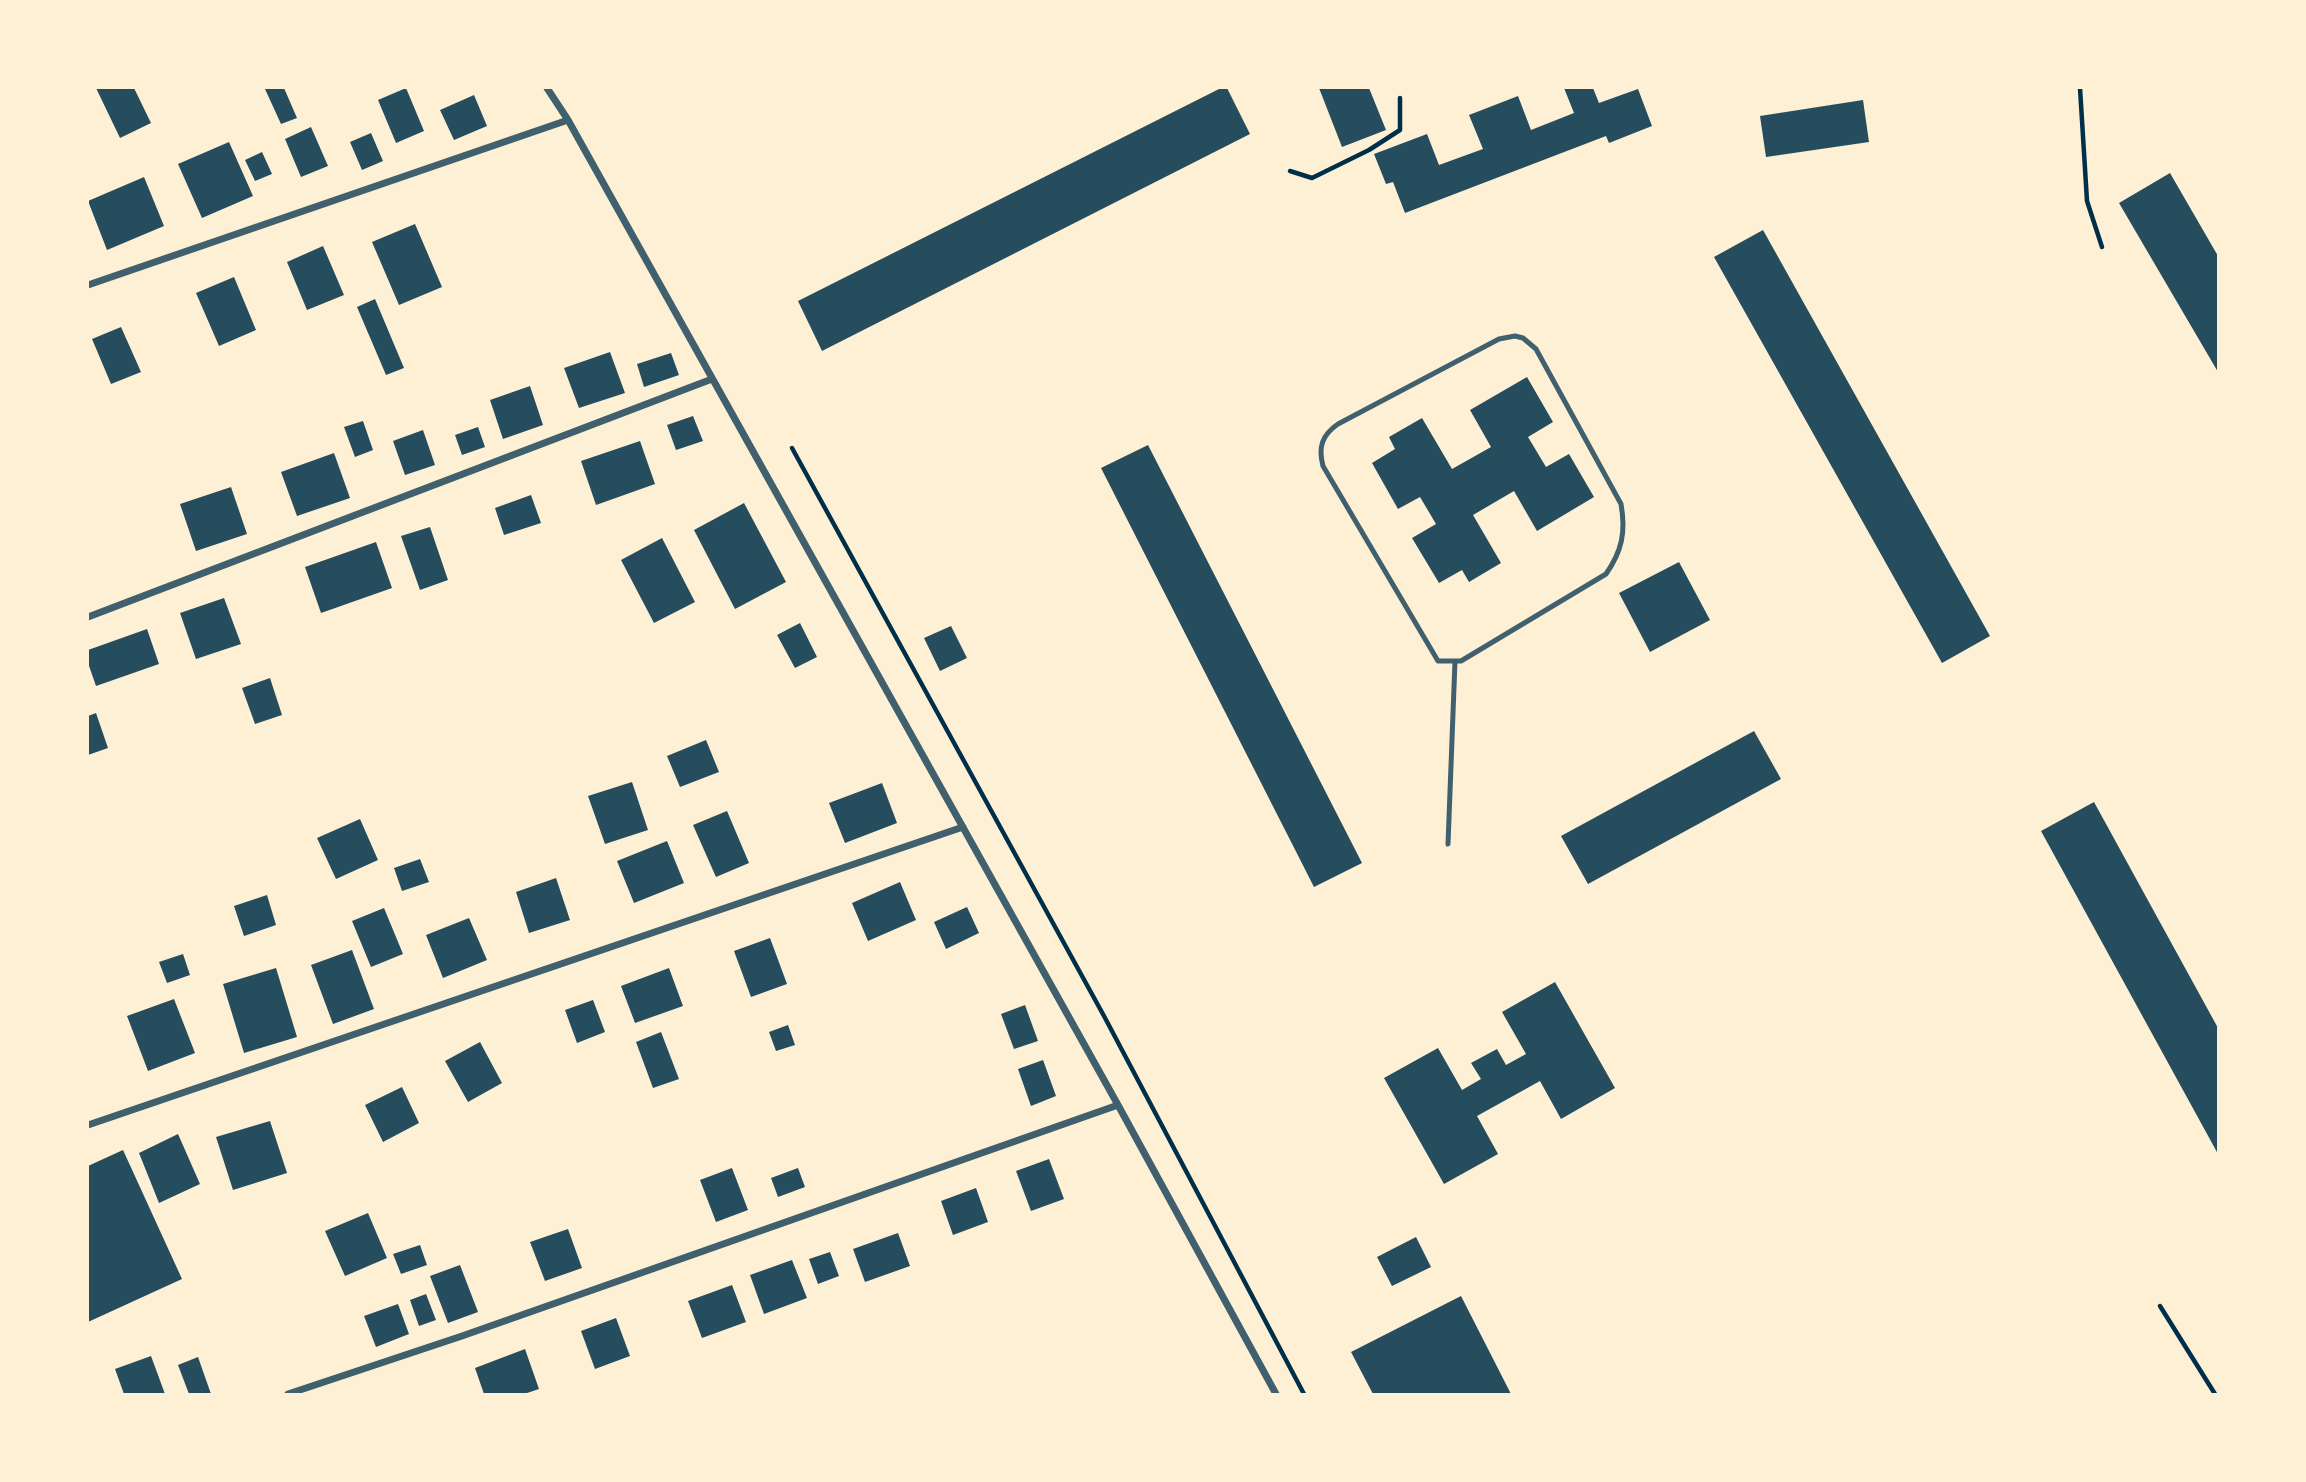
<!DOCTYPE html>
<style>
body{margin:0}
#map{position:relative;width:2306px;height:1482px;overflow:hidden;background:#fdf0d5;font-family:Arial,sans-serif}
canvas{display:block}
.frame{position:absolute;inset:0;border:89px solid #fdf0d5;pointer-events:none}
</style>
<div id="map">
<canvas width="2306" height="1482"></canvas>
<div class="frame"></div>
</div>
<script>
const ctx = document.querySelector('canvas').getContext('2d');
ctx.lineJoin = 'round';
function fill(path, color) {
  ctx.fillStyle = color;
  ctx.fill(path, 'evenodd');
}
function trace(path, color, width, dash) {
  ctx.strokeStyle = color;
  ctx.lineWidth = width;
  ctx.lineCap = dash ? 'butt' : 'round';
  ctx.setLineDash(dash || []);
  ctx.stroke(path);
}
fill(new Path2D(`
 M 96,88 L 134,88 L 151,123 L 120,138 Z
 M 268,88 L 284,88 L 297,118 L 281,124 L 265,89 Z
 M 406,88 L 424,131 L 396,143 L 378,100 Z
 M 1221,88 L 1227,88 L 1250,134 L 822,351 L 798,301 Z
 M 1319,88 L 1369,88 L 1386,130 L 1342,147 Z
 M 1564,88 L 1593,88 L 1599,103 L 1638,89 L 1652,126 L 1609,143 L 1606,136 L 1405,213 L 1393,182 L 1386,184 L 1374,154 L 1427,134 L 1439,165 L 1483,149 L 1469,115 L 1518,96 L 1531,130 L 1574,113 Z
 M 474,95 L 487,126 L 454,140 L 440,110 Z
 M 1863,100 L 1869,142 L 1766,157 L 1760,116 Z
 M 311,127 L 328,166 L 301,177 L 285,139 Z
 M 371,133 L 383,161 L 362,170 L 350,142 Z
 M 229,142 L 253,196 L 202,218 L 178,164 Z
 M 262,152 L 272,174 L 255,181 L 245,160 Z
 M 2170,173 L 2218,256 L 2218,372 L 2119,203 Z
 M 144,177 L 164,226 L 107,250 L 88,201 Z
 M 415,224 L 442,287 L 399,305 L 372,242 Z
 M 1763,230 L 1990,636 L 1942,663 L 1714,257 Z
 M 323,246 L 344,295 L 307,310 L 287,262 Z
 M 234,277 L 256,330 L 219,346 L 196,293 Z
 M 375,299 L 404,368 L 386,375 L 357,307 Z
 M 121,327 L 141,372 L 111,384 L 92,339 Z
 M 610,352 L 625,393 L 579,408 L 564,368 Z
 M 671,353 L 679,375 L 644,387 L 637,364 Z
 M 1527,377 L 1553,422 L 1528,437 L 1546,467 L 1569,454 L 1594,497 L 1537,531 L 1514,491 L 1473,515 L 1501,563 L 1469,582 L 1462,570 L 1439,583 L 1412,538 L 1436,524 L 1420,497 L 1398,509 L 1372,463 L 1395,449 L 1389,437 L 1422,418 L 1452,469 L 1491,447 L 1470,410 Z
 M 530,386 L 543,425 L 503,439 L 490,400 Z
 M 693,416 L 703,441 L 676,450 L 667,425 Z
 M 363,421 L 373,450 L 355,457 L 344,427 Z
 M 478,427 L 485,447 L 462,455 L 455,435 Z
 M 423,430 L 435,465 L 405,475 L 393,441 Z
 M 640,441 L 655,484 L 596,505 L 581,461 Z
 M 1148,445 L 1362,863 L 1314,887 L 1101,468 Z
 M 334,453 L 350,498 L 297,516 L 281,472 Z
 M 231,487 L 247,534 L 196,551 L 180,504 Z
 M 531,495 L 541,523 L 504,535 L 495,508 Z
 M 744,503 L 786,582 L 735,609 L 694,530 Z
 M 430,527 L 448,580 L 420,590 L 401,536 Z
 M 662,538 L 695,602 L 654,623 L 621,560 Z
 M 376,542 L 392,588 L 321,613 L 305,567 Z
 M 1679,562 L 1710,620 L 1650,652 L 1619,593 Z
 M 224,598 L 241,644 L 196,659 L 180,613 Z
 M 800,623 L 817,657 L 795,668 L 777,635 Z
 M 951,626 L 967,658 L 940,671 L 924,638 Z
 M 147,629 L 159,664 L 96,686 L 88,663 L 88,650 Z
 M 270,678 L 282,715 L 255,724 L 242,688 Z
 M 96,713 L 108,748 L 88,755 L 88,716 Z
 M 1754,731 L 1781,779 L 1588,884 L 1561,836 Z
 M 706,740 L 719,772 L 680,787 L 667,756 Z
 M 632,782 L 648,830 L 605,844 L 588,796 Z
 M 882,783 L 897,823 L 845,843 L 829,803 Z
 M 2094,802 L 2218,1028 L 2218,1154 L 2041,831 Z
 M 727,811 L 749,863 L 716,877 L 693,825 Z
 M 360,819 L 378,860 L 336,879 L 317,838 Z
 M 667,841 L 684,883 L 634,903 L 617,861 Z
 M 420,859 L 429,882 L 402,891 L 394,868 Z
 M 556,878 L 570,920 L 529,933 L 516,892 Z
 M 900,882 L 916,920 L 868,941 L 852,903 Z
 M 267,895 L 276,925 L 244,936 L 234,906 Z
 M 967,907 L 979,933 L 946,949 L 934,922 Z
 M 384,908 L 403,954 L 371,967 L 352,921 Z
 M 469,918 L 487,960 L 443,978 L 426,935 Z
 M 770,938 L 787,984 L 751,997 L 734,951 Z
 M 352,950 L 374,1009 L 333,1024 L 311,965 Z
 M 183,954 L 190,975 L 167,983 L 159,962 Z
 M 276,968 L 297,1037 L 244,1053 L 223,984 Z
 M 669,968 L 683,1006 L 635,1023 L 621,986 Z
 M 1555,982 L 1615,1088 L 1561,1119 L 1540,1081 L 1477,1116 L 1498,1154 L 1444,1184 L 1384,1078 L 1438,1048 L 1462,1090 L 1481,1079 L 1471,1063 L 1497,1049 L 1506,1065 L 1526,1054 L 1502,1012 Z
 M 174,999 L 195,1053 L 148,1071 L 127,1016 Z
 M 593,1000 L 605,1032 L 577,1043 L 565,1010 Z
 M 1025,1005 L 1038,1041 L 1014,1049 L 1001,1014 Z
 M 788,1025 L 795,1045 L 776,1051 L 769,1032 Z
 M 661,1032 L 679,1079 L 653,1088 L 636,1042 Z
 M 480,1042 L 502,1083 L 468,1102 L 445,1061 Z
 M 1043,1060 L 1056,1096 L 1031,1106 L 1018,1069 Z
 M 402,1087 L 419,1123 L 383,1142 L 365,1105 Z
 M 270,1121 L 287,1173 L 233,1190 L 216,1137 Z
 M 178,1134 L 200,1184 L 159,1203 L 139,1153 Z
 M 123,1150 L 182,1279 L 88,1322 L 88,1166 Z
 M 1049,1159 L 1064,1199 L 1031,1211 L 1016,1171 Z
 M 732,1168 L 748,1210 L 716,1222 L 700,1180 Z
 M 798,1168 L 805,1187 L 778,1197 L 771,1178 Z
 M 976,1188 L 988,1222 L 953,1235 L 941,1201 Z
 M 368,1213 L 387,1258 L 345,1276 L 325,1231 Z
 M 568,1229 L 582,1268 L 545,1281 L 530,1242 Z
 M 898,1233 L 910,1266 L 865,1282 L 853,1249 Z
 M 1416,1237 L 1431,1267 L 1392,1286 L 1377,1257 Z
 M 420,1245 L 427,1265 L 401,1274 L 393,1254 Z
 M 830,1252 L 839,1276 L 818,1284 L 809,1259 Z
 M 792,1260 L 807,1298 L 764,1314 L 750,1275 Z
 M 460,1265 L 478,1312 L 448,1323 L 430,1276 Z
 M 732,1285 L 746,1322 L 702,1338 L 688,1301 Z
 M 426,1294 L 436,1320 L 419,1326 L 410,1300 Z
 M 1461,1296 L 1511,1394 L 1373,1394 L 1351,1352 Z
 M 398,1304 L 409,1334 L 376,1347 L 364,1316 Z
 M 616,1318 L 630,1356 L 595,1369 L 581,1331 Z
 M 525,1349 L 539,1389 L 524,1394 L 484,1394 L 475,1368 Z
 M 151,1356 L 165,1394 L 124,1394 L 115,1369 Z
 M 198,1357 L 211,1394 L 189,1394 L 178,1365 Z`), '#264d5e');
trace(new Path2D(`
 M 2080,88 L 2087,201 L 2102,247
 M 1290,171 L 1312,178 L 1369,150 L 1400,130 L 1400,98
 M 792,448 L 1104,1016 L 1304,1394
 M 2160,1306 L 2215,1394`), '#003049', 4.5);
trace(new Path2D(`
 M 1515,336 L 1523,338 L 1536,349 L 1621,504 C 1626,532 1622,551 1606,574 L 1461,661 L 1438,661 L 1323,466 C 1318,447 1322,435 1338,424 L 1499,339 Z
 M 1448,844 L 1455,661`), '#3f606c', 5);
trace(new Path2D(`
 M 547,88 L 568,120 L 1118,1105 L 1276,1394
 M 88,285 L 568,120
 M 88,617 L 712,379
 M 88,1125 L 963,827
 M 288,1394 L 462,1336 L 1118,1105`), '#3f606c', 7);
</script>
